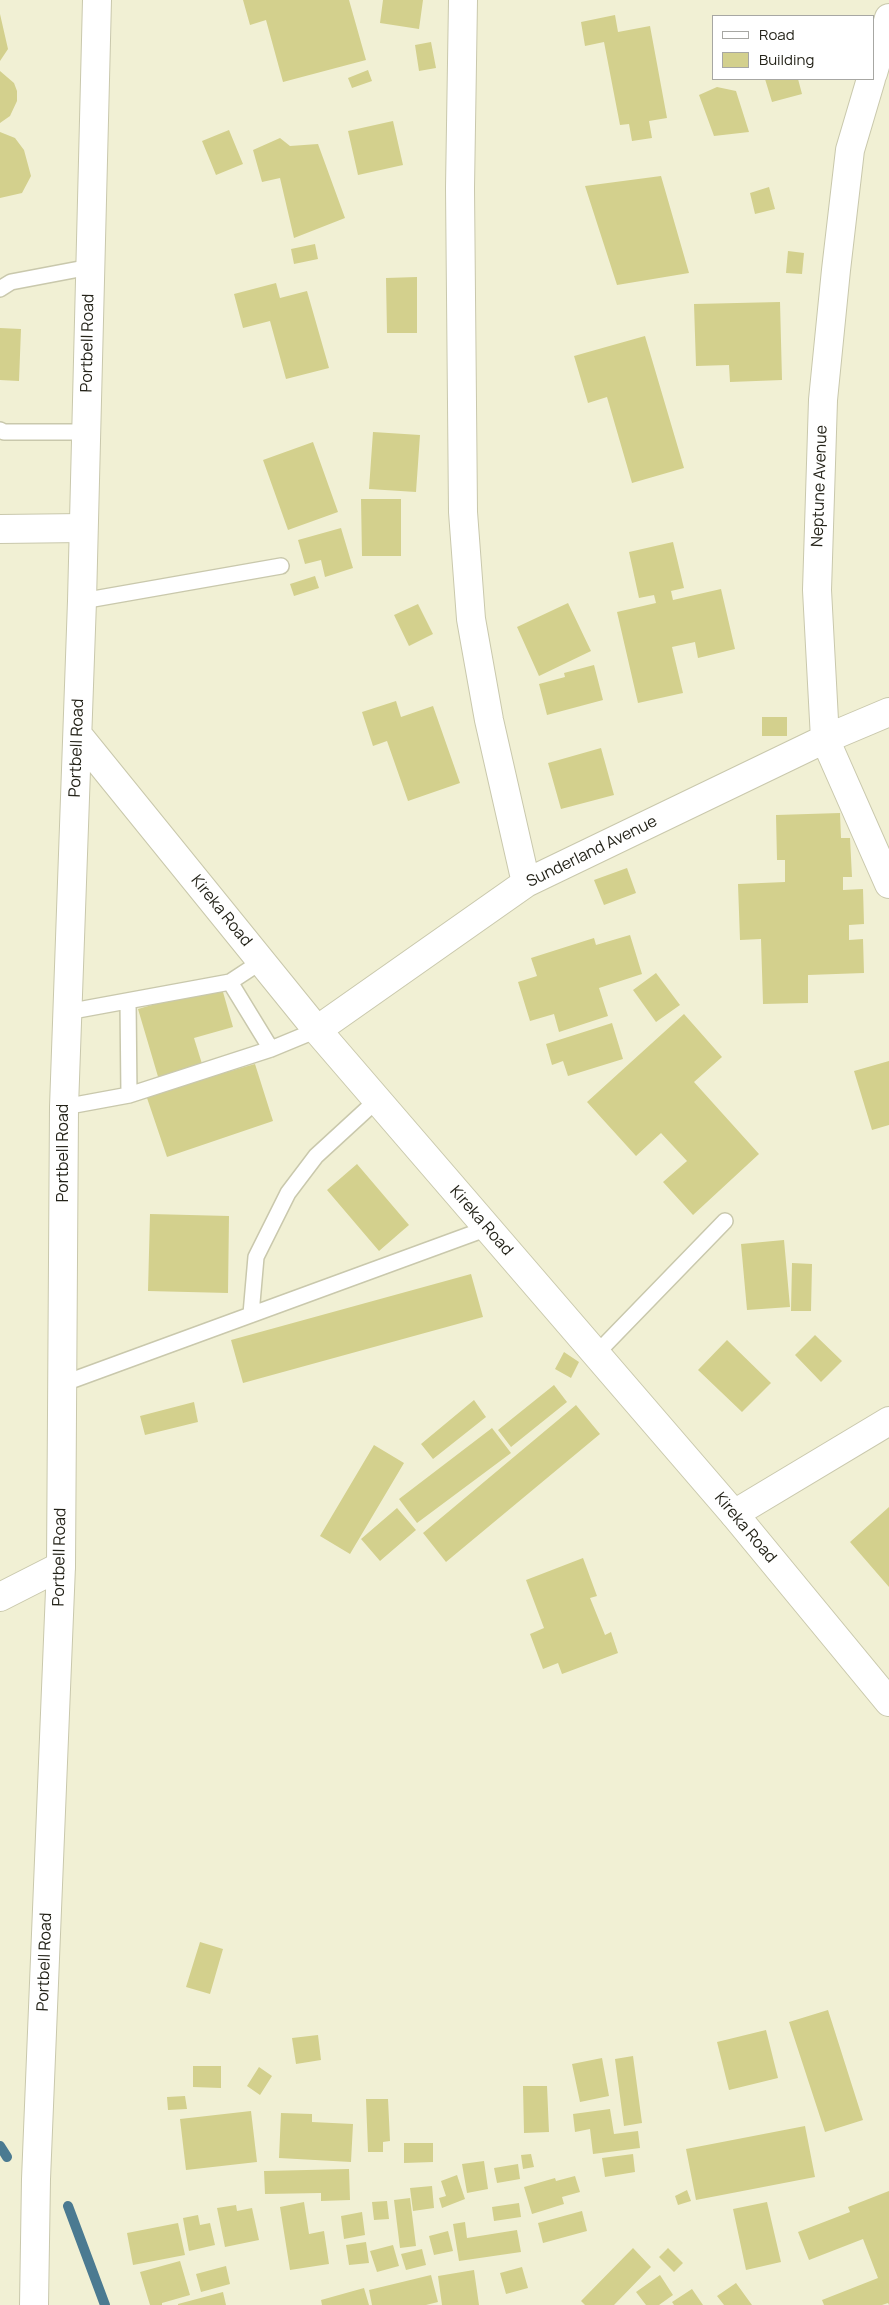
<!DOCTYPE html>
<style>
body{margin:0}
#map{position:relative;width:889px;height:2305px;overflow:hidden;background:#f1f0d4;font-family:Manrope,sans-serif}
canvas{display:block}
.legend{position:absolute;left:712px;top:15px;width:162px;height:65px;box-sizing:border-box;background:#fff;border:1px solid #a7a7a3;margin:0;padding:6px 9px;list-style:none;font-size:15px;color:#242319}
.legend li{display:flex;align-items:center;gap:10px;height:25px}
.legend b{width:25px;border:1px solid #a7a7a3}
</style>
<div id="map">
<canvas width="889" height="2305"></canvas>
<ul class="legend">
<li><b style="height:6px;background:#fff"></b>Road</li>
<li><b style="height:14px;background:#d3d08d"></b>Building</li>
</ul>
</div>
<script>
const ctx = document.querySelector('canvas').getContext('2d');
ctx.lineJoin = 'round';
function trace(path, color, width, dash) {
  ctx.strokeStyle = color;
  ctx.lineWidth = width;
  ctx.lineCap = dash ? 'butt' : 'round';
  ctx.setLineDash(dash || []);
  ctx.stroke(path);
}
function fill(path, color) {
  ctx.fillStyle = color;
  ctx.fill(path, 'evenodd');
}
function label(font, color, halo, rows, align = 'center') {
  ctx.font = font + ' Manrope,sans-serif';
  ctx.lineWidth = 5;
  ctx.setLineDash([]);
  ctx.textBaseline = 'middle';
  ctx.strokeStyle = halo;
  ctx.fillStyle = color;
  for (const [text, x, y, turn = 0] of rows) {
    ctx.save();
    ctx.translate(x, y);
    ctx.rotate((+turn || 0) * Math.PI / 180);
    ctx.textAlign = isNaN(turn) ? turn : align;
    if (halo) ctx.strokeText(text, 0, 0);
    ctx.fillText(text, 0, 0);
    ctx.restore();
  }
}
trace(new Path2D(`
 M 0,2146 L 7,2157
 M 68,2206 L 105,2305`), '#4b7a91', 10);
fill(new Path2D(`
 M 243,0 L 349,0 L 366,60 L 283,82 L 266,20 L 250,25 Z
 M 383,0 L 423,0 L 419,29 L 380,23 Z
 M 0,14 L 8,49 L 0,61 Z
 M 615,15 L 618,32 L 650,26 L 667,118 L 649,121 L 652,138 L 632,141 L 629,124 L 620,125 L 604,42 L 585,46 L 581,22 Z
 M 431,42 L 436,68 L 419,71 L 415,45 Z
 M 368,70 L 372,81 L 352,88 L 348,78 Z
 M 0,71 L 14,83 L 17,91 L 17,101 L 10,116 L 0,123 Z
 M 765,79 L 798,79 L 802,94 L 772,102 Z
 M 717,87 L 736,91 L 749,132 L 714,136 L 699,95 Z
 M 393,121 L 403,165 L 358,175 L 348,131 Z
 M 229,130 L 243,164 L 216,175 L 202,141 Z
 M 0,132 L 15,138 L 24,150 L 31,176 L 22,193 L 0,198 Z
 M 280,138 L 290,146 L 318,144 L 345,218 L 294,238 L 280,178 L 262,182 L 253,150 Z
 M 661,176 L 689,273 L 617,285 L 585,186 Z
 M 769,187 L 775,209 L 755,214 L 750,193 Z
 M 315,244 L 318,259 L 294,264 L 291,249 Z
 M 788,251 L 804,253 L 802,274 L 786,273 Z
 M 417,277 L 417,333 L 387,333 L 386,278 Z
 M 276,283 L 280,298 L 307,291 L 329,368 L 286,379 L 270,321 L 243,328 L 234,294 Z
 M 780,302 L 782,380 L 730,382 L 729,365 L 696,366 L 694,304 Z
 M 0,328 L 21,329 L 19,381 L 0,380 Z
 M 645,336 L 684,468 L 632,483 L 607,397 L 588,403 L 574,356 Z
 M 373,432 L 420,435 L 416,492 L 369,489 Z
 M 313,442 L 338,512 L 288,530 L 263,460 Z
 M 361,499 L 401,499 L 401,556 L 362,556 Z
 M 341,528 L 353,568 L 325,577 L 321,560 L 305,564 L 298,540 Z
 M 673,542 L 684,588 L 671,591 L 673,600 L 721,589 L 735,649 L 698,658 L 695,642 L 672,647 L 683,693 L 638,703 L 617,612 L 656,603 L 654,595 L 639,598 L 629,552 Z
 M 315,576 L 319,588 L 294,596 L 290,584 Z
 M 568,603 L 591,651 L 539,676 L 517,627 Z
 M 418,604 L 433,634 L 409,646 L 394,615 Z
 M 594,665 L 603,700 L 547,715 L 539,684 L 565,677 L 564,673 Z
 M 396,701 L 401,717 L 433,706 L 460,783 L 408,801 L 387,741 L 373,746 L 362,712 Z
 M 762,717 L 787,717 L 787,736 L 762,736 Z
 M 601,748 L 614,795 L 561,809 L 548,763 Z
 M 840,813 L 841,838 L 850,838 L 852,877 L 843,877 L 843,890 L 863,889 L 864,924 L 849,925 L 849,940 L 863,939 L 864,973 L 808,975 L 808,1003 L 763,1004 L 761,939 L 740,940 L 738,884 L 785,882 L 785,860 L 777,860 L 776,815 Z
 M 627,868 L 636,893 L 604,905 L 594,880 Z
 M 630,935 L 642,974 L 599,988 L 608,1016 L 559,1032 L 554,1014 L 530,1021 L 518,982 L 537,976 L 531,958 L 594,938 L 596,945 Z
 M 656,973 L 680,1005 L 656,1022 L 633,990 Z
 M 221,985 L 233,1027 L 194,1038 L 203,1067 L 159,1080 L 138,1009 Z
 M 684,1014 L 722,1057 L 694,1082 L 759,1154 L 693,1215 L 663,1182 L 687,1161 L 661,1133 L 636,1156 L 587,1102 Z
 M 612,1023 L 623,1059 L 568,1076 L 563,1061 L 552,1065 L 546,1044 Z
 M 889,1061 L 889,1125 L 872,1130 L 854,1071 Z
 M 255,1064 L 273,1121 L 167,1157 L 146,1095 Z
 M 357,1164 L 409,1225 L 379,1251 L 327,1190 Z
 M 150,1214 L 229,1216 L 228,1293 L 148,1291 Z
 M 784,1240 L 790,1307 L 747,1310 L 741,1244 Z
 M 792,1263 L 812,1264 L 811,1311 L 791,1311 Z
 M 471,1274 L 483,1317 L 243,1383 L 231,1340 Z
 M 815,1335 L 842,1361 L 821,1382 L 795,1355 Z
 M 727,1340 L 771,1383 L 742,1412 L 698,1370 Z
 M 564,1352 L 579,1362 L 571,1378 L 555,1369 Z
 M 554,1385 L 567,1402 L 511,1447 L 498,1430 Z
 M 474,1400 L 486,1417 L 433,1459 L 421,1444 Z
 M 194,1402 L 198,1422 L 145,1435 L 140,1416 Z
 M 576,1405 L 600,1434 L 446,1562 L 423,1533 Z
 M 492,1428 L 511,1453 L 417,1523 L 399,1499 Z
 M 374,1445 L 404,1463 L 350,1554 L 320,1536 Z
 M 889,1507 L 889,1587 L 850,1542 Z
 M 397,1508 L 416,1530 L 380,1561 L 361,1539 Z
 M 583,1558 L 597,1596 L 590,1598 L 605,1635 L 611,1632 L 618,1653 L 562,1674 L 558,1663 L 543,1669 L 530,1634 L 544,1628 L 526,1580 Z
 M 200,1942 L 223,1949 L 210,1994 L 186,1987 Z
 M 828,2010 L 863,2120 L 825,2132 L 789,2022 Z
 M 766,2030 L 778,2078 L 729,2090 L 717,2042 Z
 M 318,2035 L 321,2060 L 296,2064 L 292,2038 Z
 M 633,2056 L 642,2123 L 624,2126 L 615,2059 Z
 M 602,2058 L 609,2096 L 580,2102 L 572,2064 Z
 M 193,2066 L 221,2066 L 221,2088 L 193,2087 Z
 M 259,2067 L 272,2076 L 260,2095 L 247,2086 Z
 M 523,2086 L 547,2086 L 549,2132 L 524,2133 Z
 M 185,2096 L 187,2109 L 168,2110 L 167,2097 Z
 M 366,2099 L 388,2099 L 390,2141 L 383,2142 L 383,2152 L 368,2152 Z
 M 610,2109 L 614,2134 L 638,2131 L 640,2148 L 593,2154 L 590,2129 L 575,2132 L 573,2114 Z
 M 251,2111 L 257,2162 L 186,2170 L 180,2119 Z
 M 281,2113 L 312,2114 L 312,2122 L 353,2124 L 351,2162 L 279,2158 Z
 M 805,2126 L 815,2177 L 696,2200 L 686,2149 Z
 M 404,2143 L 433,2143 L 433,2162 L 404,2163 Z
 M 531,2154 L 534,2167 L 523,2169 L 521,2155 Z
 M 633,2154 L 635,2172 L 605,2177 L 602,2158 Z
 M 484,2161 L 488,2189 L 467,2193 L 462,2164 Z
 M 518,2164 L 520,2179 L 497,2183 L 494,2168 Z
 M 349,2169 L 350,2200 L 321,2201 L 321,2193 L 265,2194 L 264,2171 Z
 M 457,2175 L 465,2199 L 442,2208 L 439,2198 L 446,2196 L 441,2181 Z
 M 575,2176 L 580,2192 L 562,2197 L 564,2204 L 532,2214 L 524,2187 L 555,2178 L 556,2181 Z
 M 432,2186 L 434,2208 L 413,2211 L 410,2188 Z
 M 687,2190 L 691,2201 L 678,2205 L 675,2196 Z
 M 889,2191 L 889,2305 L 888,2303 L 882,2305 L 824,2305 L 822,2300 L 878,2278 L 863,2239 L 809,2260 L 798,2232 L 850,2212 L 848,2207 Z
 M 410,2198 L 416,2246 L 400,2248 L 394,2200 Z
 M 387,2201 L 389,2219 L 374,2220 L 372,2202 Z
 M 304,2202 L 309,2234 L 324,2231 L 329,2264 L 290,2270 L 280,2207 Z
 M 767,2202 L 781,2262 L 746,2270 L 733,2209 Z
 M 519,2203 L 521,2217 L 494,2221 L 492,2207 Z
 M 236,2205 L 237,2211 L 252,2208 L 259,2240 L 225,2247 L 217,2208 Z
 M 582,2211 L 587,2231 L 543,2243 L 538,2223 Z
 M 362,2212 L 365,2235 L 344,2239 L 341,2216 Z
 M 198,2215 L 200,2225 L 210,2223 L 215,2245 L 189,2251 L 183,2218 Z
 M 465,2222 L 467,2238 L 517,2230 L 521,2252 L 459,2261 L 453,2224 Z
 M 178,2223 L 185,2255 L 133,2265 L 127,2233 Z
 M 448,2231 L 453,2251 L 434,2255 L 429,2236 Z
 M 366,2242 L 369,2263 L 349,2265 L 346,2245 Z
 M 393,2245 L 399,2266 L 377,2272 L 370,2251 Z
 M 633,2248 L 651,2267 L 614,2305 L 585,2305 L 581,2301 Z
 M 668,2248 L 683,2263 L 674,2272 L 659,2257 Z
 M 422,2249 L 426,2265 L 406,2270 L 401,2254 Z
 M 180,2261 L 190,2295 L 162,2303 L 162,2305 L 150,2305 L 140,2272 Z
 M 226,2266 L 230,2284 L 201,2292 L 196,2274 Z
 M 522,2267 L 528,2288 L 506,2294 L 500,2273 Z
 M 474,2270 L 479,2305 L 442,2305 L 438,2276 Z
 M 431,2275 L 438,2302 L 426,2305 L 372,2305 L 369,2290 Z
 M 660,2275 L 673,2295 L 659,2305 L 646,2305 L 636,2292 Z
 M 736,2283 L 752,2305 L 724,2305 L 717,2296 Z
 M 364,2288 L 369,2305 L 322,2305 L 321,2300 Z
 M 692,2289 L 703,2305 L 674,2305 L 672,2302 Z
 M 223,2292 L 226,2305 L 178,2305 L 178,2304 Z`), '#d3d08d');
const service = new Path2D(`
 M 0,289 L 11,282 L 90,267
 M 0,430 L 4,432 L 86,432
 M 82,601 L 281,566
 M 230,982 L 271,1049
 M 128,1001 L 129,1095
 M 67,1012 L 230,982 L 262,961
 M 64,1107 L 129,1095 L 271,1049 L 317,1030
 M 251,1314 L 256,1257 L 288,1193 L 316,1156 L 377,1100
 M 596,1354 L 725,1221
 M 62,1384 L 488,1228`);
const minor = new Path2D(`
 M 463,0 L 460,188 L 463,512 L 471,619 L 489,720 L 526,883
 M 873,73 L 889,18
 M 871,79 L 850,150 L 836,270 L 823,400 L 817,590 L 825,739 L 889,884
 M 0,529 L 83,528
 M 317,1030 L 526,883 L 825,739 L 889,712
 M 734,1514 L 889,1421
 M 0,1597 L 61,1566`);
const secondary = new Path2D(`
 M 78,735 L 317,1030 L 734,1514 L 889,1702
 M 34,2305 L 36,2179 L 61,1566 L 64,1107 L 82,601 L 97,0`);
trace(service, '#c9c8ac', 18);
trace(minor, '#c9c8ac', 30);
trace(secondary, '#c9c8ac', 30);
trace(service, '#fff', 15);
trace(minor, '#fff', 28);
trace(secondary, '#fff', 28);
label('16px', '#242319', '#fff', [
 ["Portbell Road",88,343,-89],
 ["Neptune Avenue",820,486,-88],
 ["Portbell Road",77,748,-88],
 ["Sunderland Avenue",592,852,-26],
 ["Kireka Road",221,911,51],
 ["Portbell Road",64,1153,-90],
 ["Kireka Road",481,1221,49],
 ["Kireka Road",745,1528,50],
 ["Portbell Road",60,1557,-89],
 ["Portbell Road",45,1962,-88]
]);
</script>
